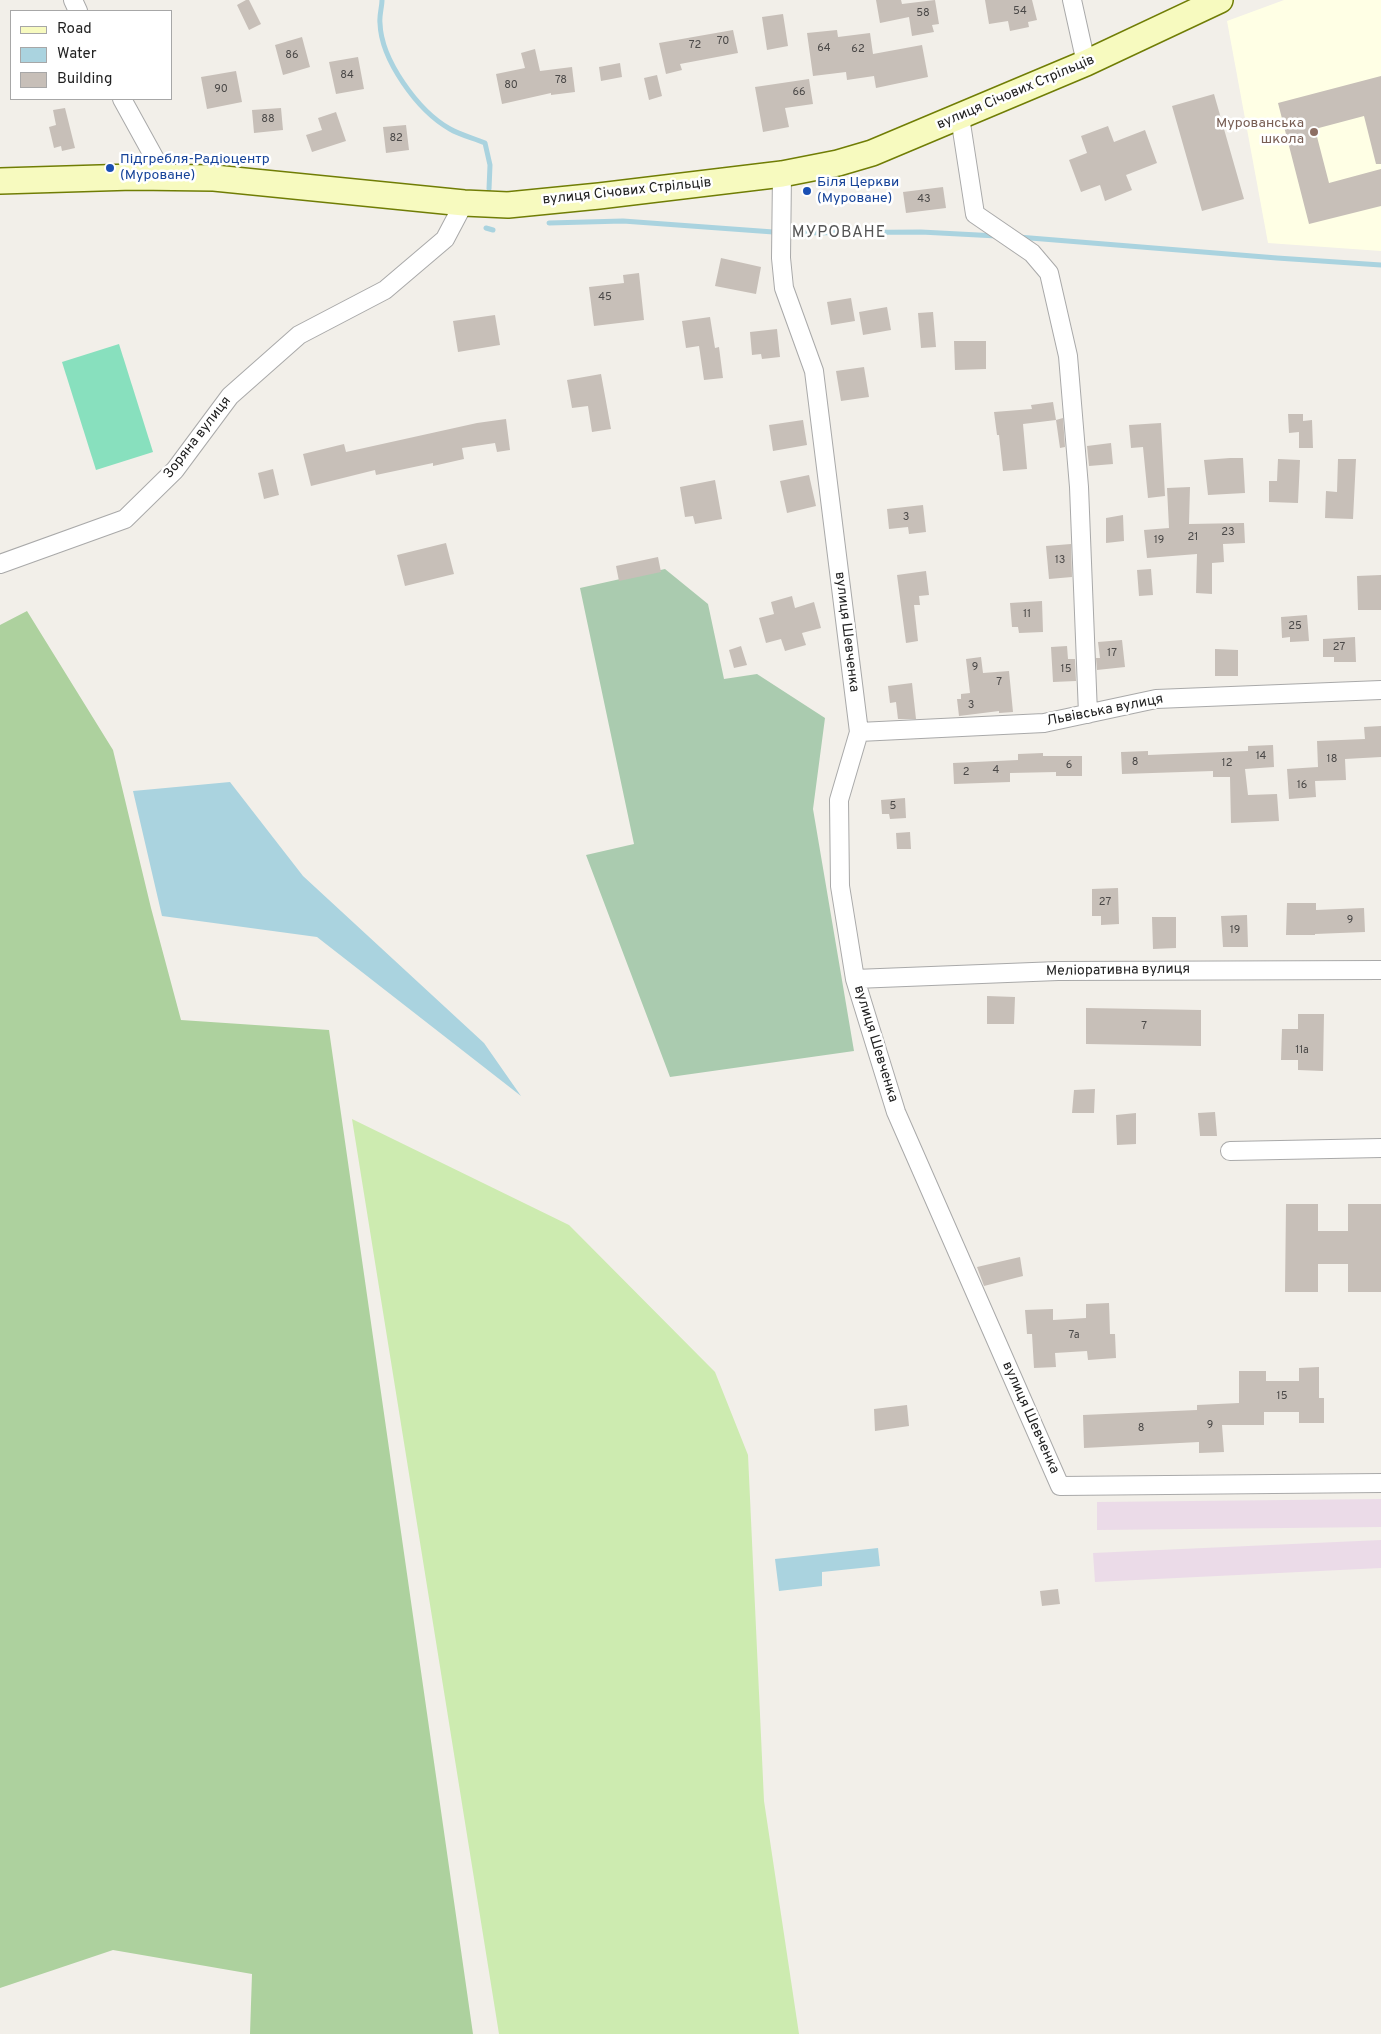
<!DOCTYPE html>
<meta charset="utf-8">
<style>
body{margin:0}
#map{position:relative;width:1381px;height:2034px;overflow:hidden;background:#f2efe9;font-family:Overpass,sans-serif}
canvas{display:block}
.legend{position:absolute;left:10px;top:10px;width:162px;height:90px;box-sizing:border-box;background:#fff;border:1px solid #a7a7a7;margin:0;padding:6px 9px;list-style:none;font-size:15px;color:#222}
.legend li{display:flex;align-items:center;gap:10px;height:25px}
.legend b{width:25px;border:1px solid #a7a7a7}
</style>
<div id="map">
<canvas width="1381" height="2034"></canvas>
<ul class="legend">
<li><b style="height:6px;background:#f7fabf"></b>Road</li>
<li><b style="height:14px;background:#aad3df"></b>Water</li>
<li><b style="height:14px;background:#c7bfb8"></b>Building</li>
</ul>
</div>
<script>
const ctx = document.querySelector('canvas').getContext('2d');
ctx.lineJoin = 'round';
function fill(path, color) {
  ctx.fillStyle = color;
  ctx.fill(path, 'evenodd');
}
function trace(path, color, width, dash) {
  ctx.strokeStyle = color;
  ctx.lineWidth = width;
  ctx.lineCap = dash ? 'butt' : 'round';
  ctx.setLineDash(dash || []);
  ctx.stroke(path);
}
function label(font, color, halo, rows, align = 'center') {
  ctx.font = font + ' Overpass,sans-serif';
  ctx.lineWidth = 5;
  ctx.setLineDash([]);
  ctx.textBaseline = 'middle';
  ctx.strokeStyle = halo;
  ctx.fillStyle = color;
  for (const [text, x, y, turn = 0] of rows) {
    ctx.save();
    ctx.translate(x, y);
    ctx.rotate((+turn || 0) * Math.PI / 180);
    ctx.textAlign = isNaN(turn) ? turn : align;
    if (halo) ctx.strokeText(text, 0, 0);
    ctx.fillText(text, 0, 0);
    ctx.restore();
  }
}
fill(new Path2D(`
 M 1381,1499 L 1381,1527 L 1097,1530 L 1097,1502 Z
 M 1381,1540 L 1381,1568 L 1095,1582 L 1093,1553 Z`), '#ebdbe8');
fill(new Path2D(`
 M 1284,0 L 1381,0 L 1381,251 L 1268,243 L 1227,21 Z`), '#ffffe5');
fill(new Path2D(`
 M 352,1119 L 569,1225 L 715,1372 L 748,1455 L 764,1801 L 799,2034 L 499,2034 Z`), '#cdebb0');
fill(new Path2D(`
 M 27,611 L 113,750 L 151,908 L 181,1020 L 329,1030 L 473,2034 L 250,2034 L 252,1974 L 113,1950 L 0,1988 L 0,625 Z`), '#add19e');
fill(new Path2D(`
 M 665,569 L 708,604 L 724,679 L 757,674 L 825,718 L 813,809 L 854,1051 L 670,1077 L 586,855 L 634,844 L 580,588 Z`), '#aacbaf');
fill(new Path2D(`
 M 119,344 L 153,452 L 96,470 L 62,362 Z`), '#88e0be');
fill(new Path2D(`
 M 230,782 L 303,876 L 484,1043 L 521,1096 L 317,937 L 162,916 L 133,791 Z
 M 878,1548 L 880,1566 L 822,1572 L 822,1586 L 779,1591 L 775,1559 Z`), '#aad3df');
trace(new Path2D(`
 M 382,0 C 382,7 379,16 380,23 C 381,60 418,111 450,129 C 460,135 474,138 485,143 L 490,165 L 489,189
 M 549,223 L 623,221 L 787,233 L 921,232 L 997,236
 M 486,228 L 493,230
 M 1018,237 L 1277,258 L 1381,265`), '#aad3df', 5);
fill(new Path2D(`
 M 246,0 L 249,0 L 261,24 L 249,30 L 237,5 Z
 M 876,0 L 901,0 L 902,4 L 935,0 L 939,24 L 932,25 L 934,32 L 912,36 L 909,17 L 880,23 Z
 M 985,0 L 1032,0 L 1037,20 L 1028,22 L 1029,27 L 1010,31 L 1008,21 L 989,24 Z
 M 783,14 L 788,46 L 767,50 L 762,17 Z
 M 733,30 L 738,53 L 680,64 L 682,70 L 666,74 L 659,43 Z
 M 837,30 L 838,37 L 870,33 L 873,54 L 922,45 L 928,77 L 876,88 L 874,76 L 847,80 L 846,72 L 813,76 L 807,33 Z
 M 302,37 L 310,67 L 283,75 L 275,45 Z
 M 535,49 L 540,71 L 572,67 L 575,92 L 551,95 L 551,93 L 502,104 L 496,74 L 525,68 L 521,53 Z
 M 358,57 L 364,89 L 336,94 L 329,62 Z
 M 620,63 L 622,77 L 601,81 L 599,67 Z
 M 236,71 L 242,102 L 207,109 L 201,77 Z
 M 657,75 L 662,96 L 649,100 L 644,78 Z
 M 1381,76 L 1381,164 L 1376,164 L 1364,116 L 1315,129 L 1329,183 L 1381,169 L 1381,206 L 1309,224 L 1278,103 Z
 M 809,79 L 813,104 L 785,108 L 789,127 L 763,132 L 755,87 Z
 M 1214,94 L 1244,199 L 1202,211 L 1172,106 Z
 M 65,108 L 75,148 L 62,151 L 61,146 L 54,148 L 49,127 L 56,125 L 53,110 Z
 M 281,108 L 283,130 L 254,133 L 252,110 Z
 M 336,112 L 346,141 L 312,152 L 306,135 L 322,130 L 318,118 Z
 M 406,125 L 409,150 L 386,153 L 383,127 Z
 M 1108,126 L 1114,142 L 1145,130 L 1157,163 L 1126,175 L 1132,190 L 1105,201 L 1100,185 L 1081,192 L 1069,160 L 1087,153 L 1081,136 Z
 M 943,187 L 946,208 L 906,213 L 903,192 Z
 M 721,258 L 761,267 L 756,294 L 715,286 Z
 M 639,273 L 644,320 L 594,326 L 589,287 L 624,283 L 623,275 Z
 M 851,298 L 855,321 L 831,325 L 827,302 Z
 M 887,307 L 891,330 L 863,335 L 859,312 Z
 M 933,312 L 936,347 L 921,348 L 918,313 Z
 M 495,315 L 500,345 L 458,352 L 453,321 Z
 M 710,317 L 715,348 L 719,347 L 723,378 L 704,380 L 699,346 L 686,348 L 682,321 Z
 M 777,329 L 780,357 L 762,359 L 761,354 L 752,355 L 750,332 Z
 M 954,341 L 986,341 L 986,369 L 955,370 Z
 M 864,367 L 869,397 L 841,401 L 836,371 Z
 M 601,374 L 611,429 L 592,432 L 588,406 L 572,408 L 567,380 Z
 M 1053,402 L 1056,420 L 1023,424 L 1027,469 L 1003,471 L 999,435 L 997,435 L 994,412 L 1032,409 L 1031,405 Z
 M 1288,414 L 1303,414 L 1303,421 L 1312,420 L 1313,448 L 1299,448 L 1299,432 L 1289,433 Z
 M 1063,418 L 1065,447 L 1060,448 L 1056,420 Z
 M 506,419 L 510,450 L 497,452 L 495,443 L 462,448 L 464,459 L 433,466 L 433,463 L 376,475 L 375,470 L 311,486 L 303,454 L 344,444 L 346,452 L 477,423 Z
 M 803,420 L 807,445 L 773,451 L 769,425 Z
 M 1161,423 L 1165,496 L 1148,498 L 1143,447 L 1131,448 L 1129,425 Z
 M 1111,443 L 1113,464 L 1089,466 L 1087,446 Z
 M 1230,458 L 1243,458 L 1245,493 L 1208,495 L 1204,460 Z
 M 1278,459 L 1300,460 L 1298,503 L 1269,502 L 1269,481 L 1277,481 Z
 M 1338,459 L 1356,459 L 1353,519 L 1325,518 L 1326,491 L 1337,492 Z
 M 273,469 L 279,495 L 264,499 L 258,473 Z
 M 809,475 L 816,506 L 787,513 L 780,481 Z
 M 715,480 L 722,519 L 695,524 L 693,516 L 685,517 L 680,487 Z
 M 1190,487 L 1189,524 L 1244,523 L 1245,543 L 1223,544 L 1224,562 L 1212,563 L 1212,594 L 1196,593 L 1197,554 L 1147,558 L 1144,530 L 1169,528 L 1167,488 Z
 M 923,505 L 926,532 L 909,534 L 908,527 L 889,529 L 887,509 Z
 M 1123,515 L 1124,541 L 1106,543 L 1106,518 Z
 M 446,543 L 454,574 L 405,586 L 397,555 Z
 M 1071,544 L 1072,577 L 1049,579 L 1046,546 Z
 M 658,557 L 661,572 L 619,581 L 616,566 Z
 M 1151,569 L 1153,595 L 1139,596 L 1137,570 Z
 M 926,571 L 929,595 L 919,596 L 920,605 L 914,605 L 918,641 L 906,643 L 897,575 Z
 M 1381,575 L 1381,610 L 1358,610 L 1357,576 Z
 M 792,596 L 795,608 L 814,602 L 821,628 L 802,633 L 806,645 L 785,651 L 781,639 L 766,643 L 759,618 L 774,614 L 771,602 Z
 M 1042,601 L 1043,632 L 1019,633 L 1018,627 L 1012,627 L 1010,603 Z
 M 1307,615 L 1309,641 L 1290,642 L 1290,637 L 1282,638 L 1281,617 Z
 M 1355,637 L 1356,662 L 1334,662 L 1334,657 L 1323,657 L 1323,639 Z
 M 1122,640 L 1125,667 L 1097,670 L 1096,658 L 1100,658 L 1098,642 Z
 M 741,646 L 747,665 L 734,668 L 729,650 Z
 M 1067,646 L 1068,659 L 1075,659 L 1076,681 L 1053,682 L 1051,647 Z
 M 1215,649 L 1238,650 L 1238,676 L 1215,676 Z
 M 981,657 L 983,673 L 1009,671 L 1013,712 L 999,713 L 999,711 L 959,716 L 957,699 L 961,699 L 961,694 L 970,693 L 966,659 Z
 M 912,683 L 916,719 L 898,719 L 896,702 L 890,703 L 888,686 Z
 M 1381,726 L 1381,757 L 1345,759 L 1346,780 L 1315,781 L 1316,797 L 1289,799 L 1287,769 L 1318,767 L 1317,741 L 1365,739 L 1364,727 Z
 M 1273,745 L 1274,767 L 1245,769 L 1248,795 L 1277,794 L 1279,821 L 1231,823 L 1230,777 L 1213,777 L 1213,771 L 1122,774 L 1121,752 L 1148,751 L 1148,755 L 1199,753 L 1248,751 L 1248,746 Z
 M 1043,753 L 1043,756 L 1082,756 L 1082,776 L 1056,776 L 1056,772 L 1010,773 L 1010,782 L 954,784 L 953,763 L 1018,760 L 1018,754 Z
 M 905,798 L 906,818 L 890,819 L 889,814 L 882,814 L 881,800 Z
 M 910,832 L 911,849 L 897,849 L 896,833 Z
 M 1118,888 L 1119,924 L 1101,925 L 1101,916 L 1092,916 L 1092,889 Z
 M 1287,903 L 1316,903 L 1316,910 L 1364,908 L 1365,932 L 1315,934 L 1315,935 L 1286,935 Z
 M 1247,915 L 1248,947 L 1223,947 L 1221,916 Z
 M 1152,917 L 1176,917 L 1176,948 L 1153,949 Z
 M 987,996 L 1015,997 L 1014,1024 L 987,1024 Z
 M 1086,1008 L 1201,1010 L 1201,1046 L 1086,1044 Z
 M 1298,1014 L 1324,1014 L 1323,1071 L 1298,1070 L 1298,1060 L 1281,1060 L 1282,1029 L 1298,1029 Z
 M 1095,1089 L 1094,1113 L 1072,1113 L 1074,1090 Z
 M 1215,1112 L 1217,1136 L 1200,1136 L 1198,1113 Z
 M 1136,1113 L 1136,1144 L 1117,1145 L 1116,1115 Z
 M 1286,1204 L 1318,1204 L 1318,1231 L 1348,1231 L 1348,1204 L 1381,1204 L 1381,1292 L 1348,1292 L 1348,1264 L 1318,1264 L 1318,1292 L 1285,1292 Z
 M 1020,1257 L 1023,1276 L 984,1286 L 977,1267 Z
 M 1109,1303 L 1110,1334 L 1115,1334 L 1116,1358 L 1088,1360 L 1087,1351 L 1055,1353 L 1056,1367 L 1034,1368 L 1032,1334 L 1027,1334 L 1025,1310 L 1053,1309 L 1053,1320 L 1086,1318 L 1086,1304 Z
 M 1319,1367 L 1319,1398 L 1324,1398 L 1324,1423 L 1299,1423 L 1299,1412 L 1264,1412 L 1264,1425 L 1222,1425 L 1224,1452 L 1199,1453 L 1199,1442 L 1084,1448 L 1083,1415 L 1197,1410 L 1197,1405 L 1239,1403 L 1239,1371 L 1266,1371 L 1266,1381 L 1299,1381 L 1299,1368 Z
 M 907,1405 L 909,1426 L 875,1431 L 874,1409 Z
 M 1058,1589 L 1060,1604 L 1042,1606 L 1040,1591 Z`), '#c7bfb8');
const street = new Path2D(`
 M 73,0 L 78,11
 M 1072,0 L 1086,63
 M 122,99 L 165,177
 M 960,117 L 975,214 L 1032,253 L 1049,273 L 1068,356 L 1079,487 L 1088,714
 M 782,174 L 781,258 L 784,288 L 814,371 L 859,732 L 839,800 L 840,886 L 855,979 L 896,1112 L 1060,1486 L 1381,1483
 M 0,564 L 125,519 L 175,470 L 230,396 L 299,335 L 385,290 L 445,239 L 464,203
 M 859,732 L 1044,723 L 1156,699 L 1381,690
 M 855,979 L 1058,971 L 1381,970
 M 1230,1151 L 1381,1148`);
const secondary = new Path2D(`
 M 0,181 L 133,177 L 214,178 L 464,203 L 508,205 L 599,196 L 782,174 L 838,163 L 872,153 L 1086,63 L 1220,0`);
trace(street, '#a9a9a9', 20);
trace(secondary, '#707d05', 28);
trace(street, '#fff', 18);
trace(secondary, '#f7fabf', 25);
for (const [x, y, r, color] of [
 [1314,132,5,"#8d6e63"],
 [110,168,5,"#1a4fb4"],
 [807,191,5,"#1a4fb4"]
]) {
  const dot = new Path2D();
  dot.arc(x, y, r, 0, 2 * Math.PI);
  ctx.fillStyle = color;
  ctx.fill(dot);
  trace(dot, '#fff', 2);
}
label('11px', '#4b4948', null, [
 ["54",1020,12],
 ["58",923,14],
 ["70",723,42],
 ["72",695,46],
 ["64",824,49],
 ["62",858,50],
 ["86",292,56],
 ["84",347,76],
 ["78",561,81],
 ["80",511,86],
 ["90",221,90],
 ["66",799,93],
 ["88",268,120],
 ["82",396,139],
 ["43",924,200],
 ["45",605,298],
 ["3",906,518],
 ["23",1228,533],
 ["21",1193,538],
 ["19",1159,541],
 ["13",1060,561],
 ["11",1027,615],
 ["25",1295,627],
 ["27",1339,648],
 ["17",1112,654],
 ["9",975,668],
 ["15",1066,670],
 ["7",999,683],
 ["3",971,706],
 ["14",1261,757],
 ["18",1332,760],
 ["8",1135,763],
 ["12",1227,764],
 ["6",1069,766],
 ["4",996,771],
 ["2",966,773],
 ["16",1302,786],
 ["5",893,807],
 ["27",1105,903],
 ["9",1350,921],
 ["19",1235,931],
 ["7",1144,1027],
 ["11а",1302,1051],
 ["7а",1074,1336],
 ["15",1282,1397],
 ["9",1210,1426],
 ["8",1141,1429]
]);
label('14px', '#222', '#fff', [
 ["вулиця Січових Стрільців",1016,93,-23],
 ["вулиця Січових Стрільців",627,192,-6],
 ["Зоряна вулиця",198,438,-52],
 ["вулиця Шевченка",846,632,83],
 ["Львівська вулиця",1105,711,-11],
 ["Меліоративна вулиця",1118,971,-1],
 ["вулиця Шевченка",875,1044,73],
 ["вулиця Шевченка",1030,1418,66]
]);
label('14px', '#785e54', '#fff', [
 ["Мурованська",1304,124],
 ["школа",1304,140]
], 'right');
label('14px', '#164399', '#fff', [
 ["Підгребля-Радіоцентр",120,160],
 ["(Муроване)",120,176],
 ["Біля Церкви",817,183],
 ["(Муроване)",817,199]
], 'left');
ctx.letterSpacing = '1px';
label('16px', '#555', '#fff', [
 ["МУРОВАНЕ",839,234]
]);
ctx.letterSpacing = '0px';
</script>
